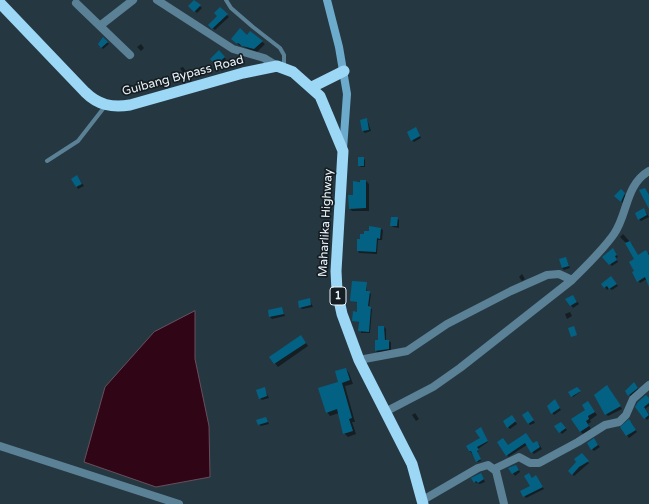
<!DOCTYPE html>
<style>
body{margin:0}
canvas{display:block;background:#253842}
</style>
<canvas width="649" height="504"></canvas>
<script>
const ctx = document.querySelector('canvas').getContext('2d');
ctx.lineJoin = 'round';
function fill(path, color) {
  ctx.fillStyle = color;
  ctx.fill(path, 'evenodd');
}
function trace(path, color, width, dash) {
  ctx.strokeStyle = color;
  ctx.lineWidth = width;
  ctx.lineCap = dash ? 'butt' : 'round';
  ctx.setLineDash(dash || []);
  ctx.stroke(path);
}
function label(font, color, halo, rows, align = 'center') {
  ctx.font = font + ' "Varela Round",sans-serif';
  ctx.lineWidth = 3.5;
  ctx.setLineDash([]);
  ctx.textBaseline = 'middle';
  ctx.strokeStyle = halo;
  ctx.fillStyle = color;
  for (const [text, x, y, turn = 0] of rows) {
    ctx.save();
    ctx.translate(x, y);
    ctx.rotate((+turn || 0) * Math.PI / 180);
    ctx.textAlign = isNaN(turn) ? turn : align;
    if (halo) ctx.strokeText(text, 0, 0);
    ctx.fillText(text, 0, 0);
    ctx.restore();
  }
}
const water = new Path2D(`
 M 195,311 L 195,359 L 209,426 L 210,477 L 156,487 L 84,462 L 105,387 L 154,332 Z`);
fill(water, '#300617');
trace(water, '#684e5b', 1);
fill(new Path2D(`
 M 195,1 L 202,8 L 197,13 L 189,6 Z
 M 220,8 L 229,17 L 215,30 L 209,25 L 218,16 Z
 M 251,32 L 265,44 L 257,52 L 246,48 L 241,45 L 240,46 L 235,42 L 247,36 Z
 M 103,38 L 109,44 L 103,49 L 101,47 Z
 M 141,44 L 144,48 L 141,51 L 137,47 Z
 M 219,52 L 226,59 L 218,66 L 211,59 Z
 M 183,67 L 186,71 L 183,73 L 180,68 Z
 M 367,119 L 371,131 L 365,133 L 363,131 Z
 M 416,129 L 421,138 L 414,142 L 412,140 Z
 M 363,158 L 365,160 L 365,167 L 361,167 L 359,165 Z
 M 77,176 L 84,186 L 78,189 L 72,179 Z
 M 366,181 L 369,184 L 369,211 L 352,211 L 350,209 L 354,196 L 354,182 Z
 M 621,191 L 626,196 L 623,203 L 616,196 Z
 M 644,209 L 649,217 L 641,221 L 639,219 Z
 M 397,218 L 399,220 L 399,228 L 393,227 L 391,225 Z
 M 381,229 L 383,230 L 382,240 L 378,240 L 377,254 L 359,253 L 358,251 Z
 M 623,234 L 632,244 L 638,256 L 649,253 L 649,285 L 647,279 L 640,283 L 633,272 L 635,271 L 635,260 L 627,244 L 620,237 Z
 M 613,249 L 618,257 L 616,258 L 618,262 L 612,266 L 603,257 Z
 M 566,258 L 570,268 L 564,270 L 562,268 Z
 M 522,274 L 525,279 L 522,281 L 519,277 Z
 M 613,279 L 618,286 L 612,290 L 609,288 L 607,290 L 603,284 Z
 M 366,283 L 367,292 L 371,294 L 369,308 L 372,309 L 370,333 L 361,333 L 360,323 L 353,320 L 358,313 L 358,303 L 351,300 Z
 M 573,296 L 579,304 L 573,308 L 567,300 Z
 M 309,299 L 313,307 L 302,309 L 300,307 Z
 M 282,308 L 285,316 L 272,319 L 270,317 Z
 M 570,312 L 572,316 L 567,319 L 565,314 Z
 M 384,327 L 386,329 L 386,341 L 391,342 L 391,350 L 378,353 L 376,351 L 376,341 L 379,341 Z
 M 301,336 L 308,346 L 278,367 L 270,357 Z
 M 346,369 L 349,373 L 353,384 L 345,386 L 355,422 L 352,422 L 356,434 L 348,437 L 344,433 L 339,413 L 330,416 L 327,412 Z
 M 636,385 L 639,390 L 631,397 L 626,391 Z
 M 264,388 L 269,398 L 262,400 L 260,398 Z
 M 577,388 L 580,392 L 573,397 L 569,393 Z
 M 609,388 L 622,409 L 608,416 L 606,414 Z
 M 649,400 L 649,406 L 645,409 L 649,414 L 649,418 L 647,420 L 636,407 Z
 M 556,402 L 561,410 L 554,415 L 548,406 Z
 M 590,405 L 597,415 L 590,420 L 591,422 L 588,424 L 591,429 L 583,434 L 580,431 L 587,410 Z
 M 415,413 L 419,419 L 416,421 L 412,415 Z
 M 530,415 L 535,423 L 530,425 L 528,423 Z
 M 266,418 L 269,424 L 261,426 L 259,424 Z
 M 513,418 L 517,424 L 510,429 L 508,427 Z
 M 631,422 L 637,432 L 629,438 L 622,428 Z
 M 563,425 L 567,430 L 562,434 L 556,427 Z
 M 481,428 L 488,442 L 478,449 L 479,451 L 477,452 L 481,461 L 478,462 L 470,451 L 481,439 Z
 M 526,434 L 533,444 L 539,444 L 542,449 L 534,454 L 527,445 L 508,457 L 503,439 L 508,446 Z
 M 594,440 L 600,447 L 594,451 L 592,449 Z
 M 583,456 L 589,463 L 574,476 L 569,471 Z
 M 518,468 L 520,472 L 515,476 L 510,469 Z
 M 529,474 L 533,479 L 536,476 L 544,489 L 526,498 L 521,491 L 531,486 Z
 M 482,476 L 485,482 L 480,484 L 474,482 Z`), '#0007');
fill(new Path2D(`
 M 194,0 L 201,5 L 194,12 L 188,6 Z
 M 220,7 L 228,14 L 212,29 L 208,25 L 217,16 L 214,13 Z
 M 240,28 L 247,35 L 250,31 L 263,41 L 254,49 L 242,46 L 238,43 L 237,44 L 231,39 Z
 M 103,37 L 108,42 L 101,48 L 98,44 Z
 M 219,50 L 225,57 L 216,65 L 210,59 Z
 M 367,118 L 369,130 L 362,131 L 360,120 Z
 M 416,127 L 420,136 L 411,141 L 407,132 Z
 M 358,157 L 364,157 L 364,166 L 358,166 Z
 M 77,175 L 82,184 L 76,187 L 71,179 Z
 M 360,180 L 366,180 L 366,208 L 349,209 L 348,195 L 353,195 L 353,181 L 360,182 Z
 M 645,188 L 649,195 L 649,209 L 639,190 Z
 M 621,189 L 625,193 L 621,202 L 614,196 Z
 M 644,208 L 647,215 L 638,220 L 635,213 Z
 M 391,217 L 398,217 L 397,226 L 390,226 Z
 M 369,226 L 381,228 L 380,239 L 377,238 L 376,252 L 357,251 L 357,239 L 360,239 L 360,234 L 364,234 L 364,231 L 369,231 Z
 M 630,241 L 638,255 L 646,250 L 649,255 L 649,287 L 645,277 L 637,282 L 632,272 L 634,271 L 629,262 L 634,259 L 625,243 Z
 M 613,248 L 617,255 L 615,256 L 617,260 L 609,265 L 602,257 Z
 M 566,257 L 569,266 L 562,268 L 559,259 Z
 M 611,276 L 617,284 L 609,289 L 607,286 L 604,288 L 601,284 Z
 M 352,281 L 367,282 L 366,291 L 370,291 L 368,306 L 371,307 L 369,332 L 358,331 L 359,322 L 352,321 L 353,311 L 357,312 L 357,302 L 350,301 Z
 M 573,295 L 577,302 L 570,306 L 565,299 Z
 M 310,298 L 311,305 L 299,308 L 298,301 Z
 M 282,307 L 284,314 L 269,317 L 268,310 Z
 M 378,326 L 384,326 L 385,340 L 389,340 L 389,349 L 375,351 L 375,340 L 378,340 Z
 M 574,326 L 577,335 L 571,337 L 568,328 Z
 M 301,335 L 306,343 L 274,364 L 269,357 Z
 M 346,368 L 350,380 L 342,383 L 352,418 L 349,419 L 353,431 L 343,434 L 337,409 L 326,413 L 318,388 L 338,382 L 335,371 Z
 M 634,382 L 638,388 L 628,396 L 625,391 Z
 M 607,385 L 621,406 L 605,415 L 594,395 Z
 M 265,387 L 267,396 L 259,399 L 256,390 Z
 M 577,387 L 581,391 L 571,397 L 568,392 Z
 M 646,395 L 649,398 L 649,403 L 644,407 L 649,415 L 644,419 L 635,407 L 638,402 Z
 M 555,399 L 560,408 L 551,414 L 547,406 Z
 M 588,401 L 595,412 L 588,416 L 589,419 L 586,421 L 589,426 L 580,432 L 571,419 L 585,410 L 582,405 Z
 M 528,411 L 534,420 L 528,424 L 522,415 Z
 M 512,415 L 516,421 L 507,428 L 503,421 Z
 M 266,417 L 268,422 L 258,425 L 256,420 Z
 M 629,419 L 636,430 L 626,436 L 620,427 Z
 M 561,422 L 566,428 L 559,433 L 554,426 Z
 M 481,427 L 488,441 L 477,447 L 479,450 L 477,451 L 481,459 L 476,462 L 471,451 L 469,451 L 466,446 L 480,438 L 475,431 Z
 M 526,433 L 533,443 L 537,441 L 540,447 L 531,453 L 525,443 L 506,456 L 497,442 L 503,438 L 508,445 Z
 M 594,438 L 598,445 L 591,450 L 587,443 Z
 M 582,453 L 589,461 L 579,467 L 572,475 L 568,471 L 576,462 L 574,459 Z
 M 516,465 L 519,470 L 512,474 L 508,468 Z
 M 481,473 L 484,479 L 478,483 L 476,481 L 474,483 L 471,478 Z
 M 529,473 L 532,478 L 536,475 L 543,487 L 523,497 L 520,491 L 530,486 L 524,476 Z`), '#036184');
trace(new Path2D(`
 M 226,0 L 231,8 L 253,27 L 280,48 L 284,55 L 284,68
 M 47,161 L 78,141 L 106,105`), '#5b8196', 4);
trace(new Path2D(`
 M 157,0 L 233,49 L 264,58 L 277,66
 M 76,3 L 130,55
 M 101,25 L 133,0
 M 359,360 L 407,351 L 447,324 L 511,291 L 547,275 L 559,274 L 572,280 C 586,266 602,251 614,234 C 628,214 625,185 649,171
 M 385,412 L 433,387 L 460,368 L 572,280
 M 0,446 L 179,504
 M 494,469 L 519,457 L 530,463 L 539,463 L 578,442 L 605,425 L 619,422 L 626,415 L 633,399 L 649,385
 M 423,500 L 478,468 L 488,465 L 496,471 L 504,504`), '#5b8196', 8);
trace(new Path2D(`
 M 327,0 L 339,47 L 347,94 L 343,149`), '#6dabcc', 8);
trace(new Path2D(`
 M 0,3 L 85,92 C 98,105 112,108 130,105 L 243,73 L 277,66 L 293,72 L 320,96 L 343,151 L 336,271 L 337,291 L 342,314 L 359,360 L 412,464 L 423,504
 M 312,87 L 344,71`), '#9cd7f6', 11);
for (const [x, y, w] of [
 [338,296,16]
]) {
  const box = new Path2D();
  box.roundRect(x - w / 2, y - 9, w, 18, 3);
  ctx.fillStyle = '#161e23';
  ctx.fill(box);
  trace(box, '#e9f5fb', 1);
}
label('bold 11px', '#e9f5fb', null, [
 ["1",338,296]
]);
label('12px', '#e9f5fb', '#161e23', [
 ["Guibang Bypass Road",183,76,-15],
 ["Maharlika Highway",326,223,-87]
]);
</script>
